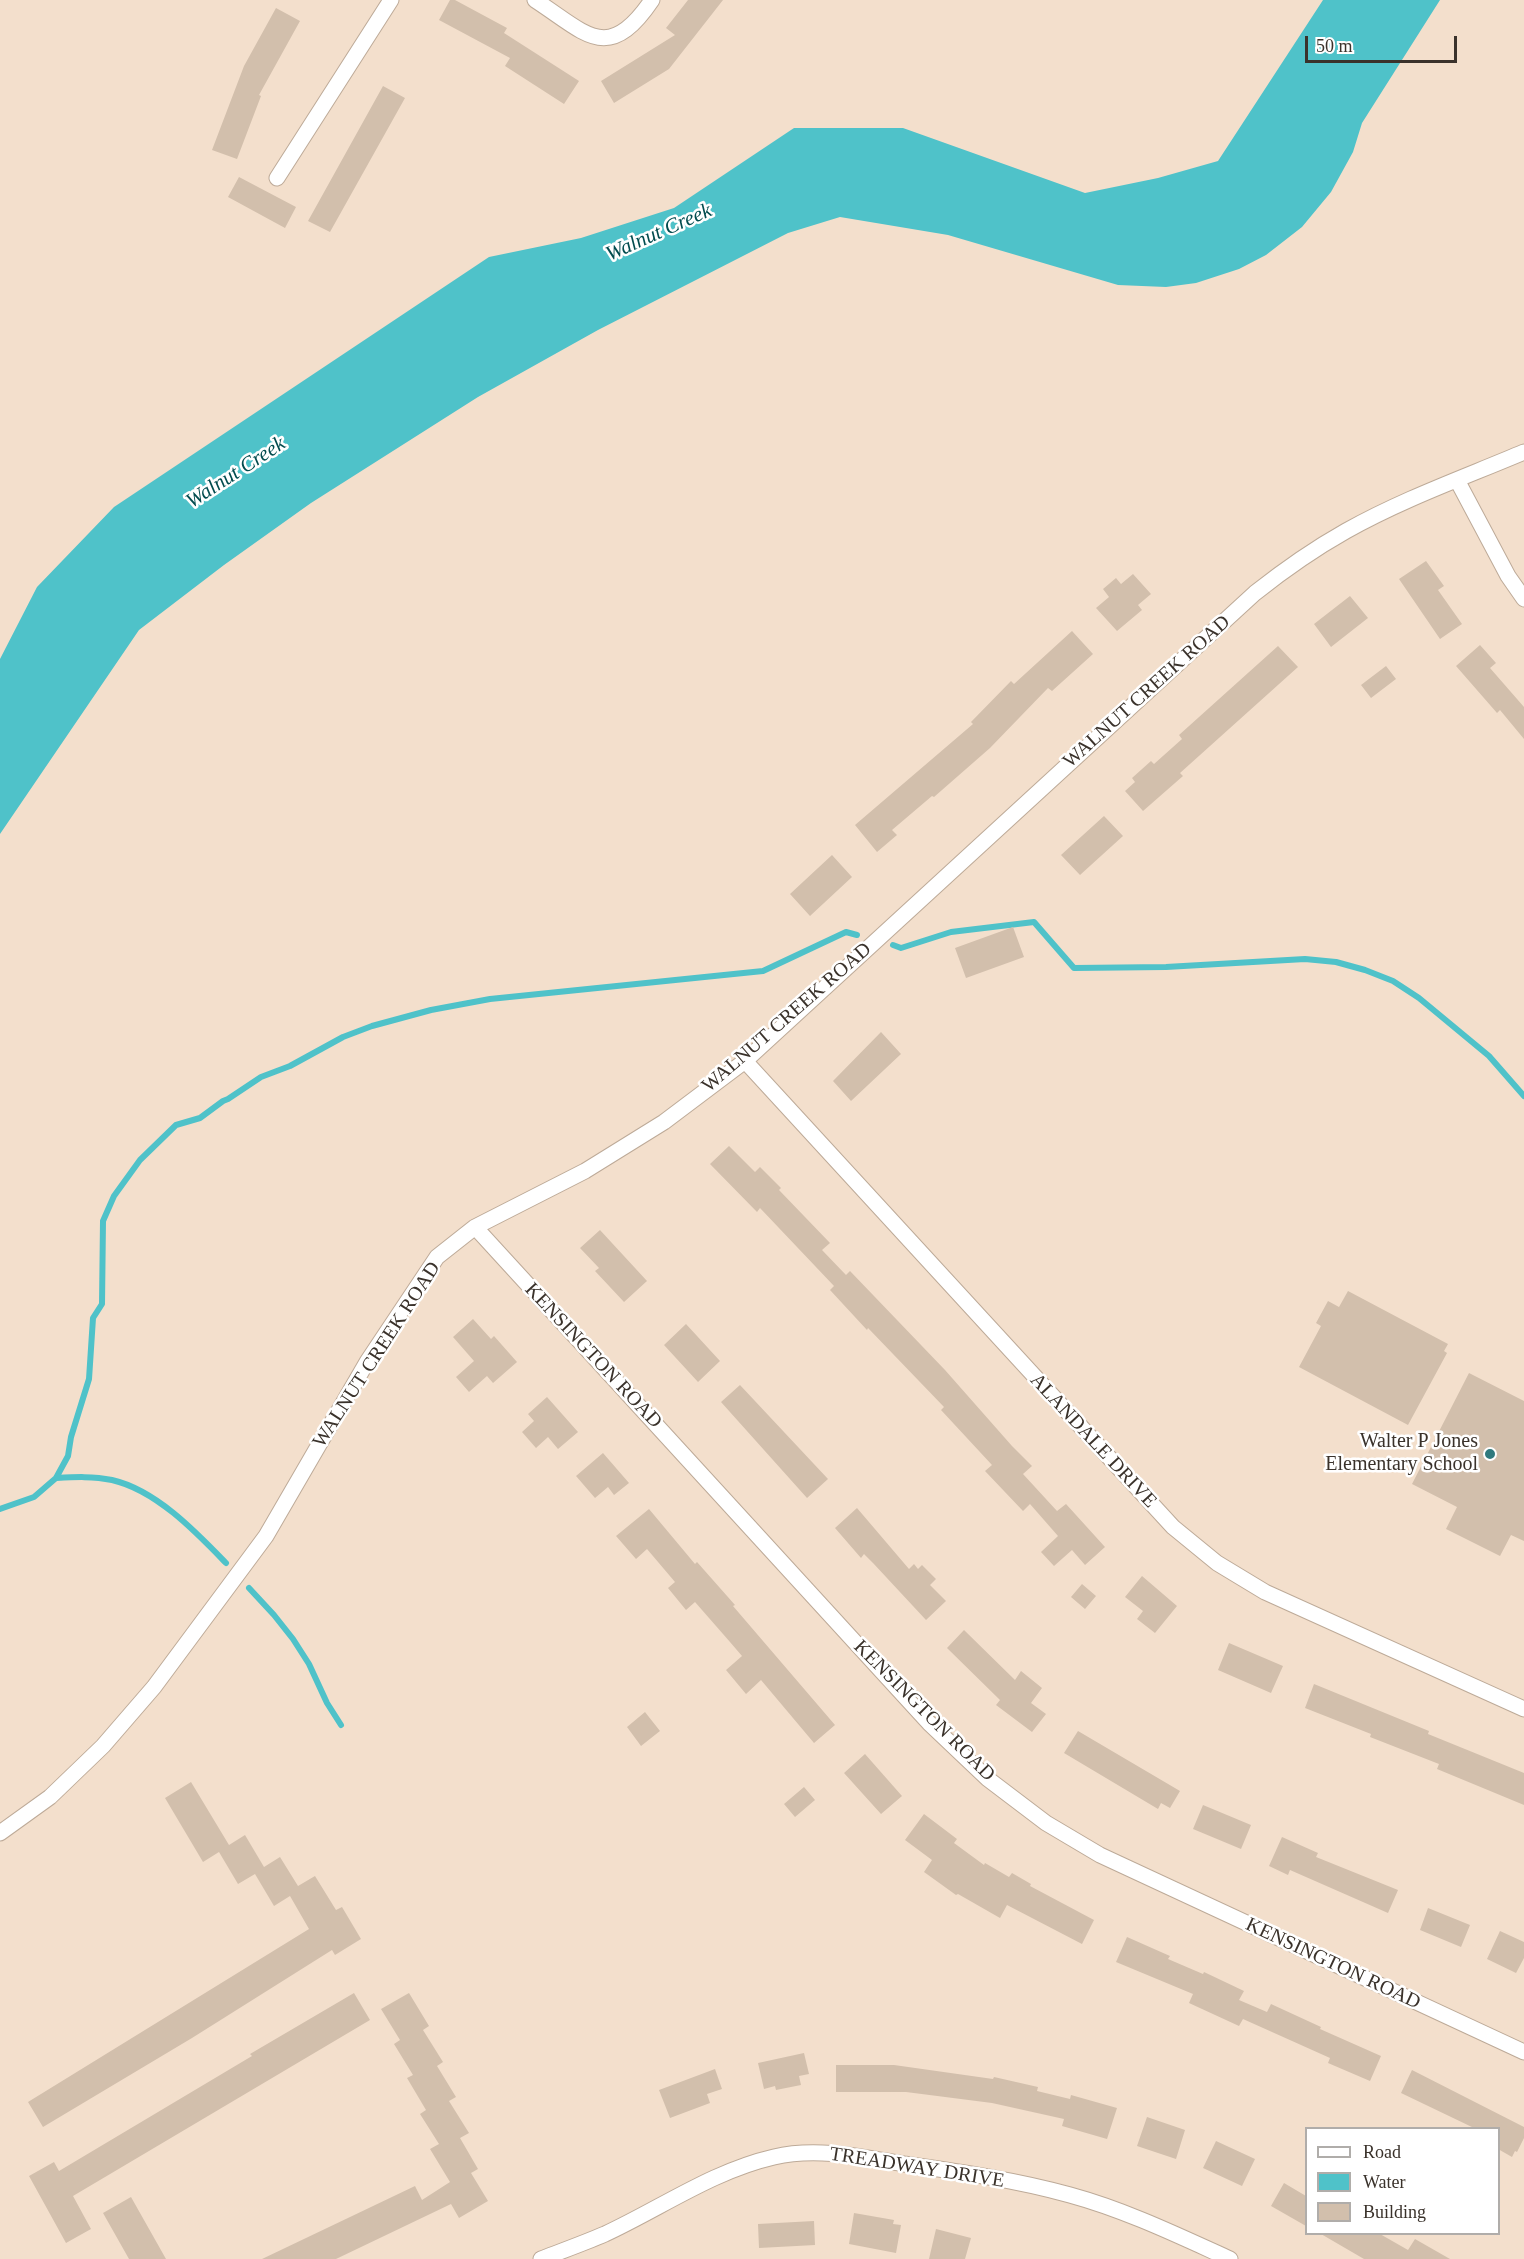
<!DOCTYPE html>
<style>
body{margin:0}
#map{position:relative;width:1524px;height:2259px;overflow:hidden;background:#f3dfcc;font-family:"Times New Roman",serif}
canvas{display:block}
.legend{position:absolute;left:1305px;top:2127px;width:195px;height:108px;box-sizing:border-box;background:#fff;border:2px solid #b0adaa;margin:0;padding:8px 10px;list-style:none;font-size:18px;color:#3a322b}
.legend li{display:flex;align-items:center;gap:12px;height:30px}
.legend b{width:30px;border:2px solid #b0adaa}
.scale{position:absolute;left:1305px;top:36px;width:152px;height:27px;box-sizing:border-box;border:3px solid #3a322b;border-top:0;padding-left:8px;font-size:18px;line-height:21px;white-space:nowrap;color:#3a322b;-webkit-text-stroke:4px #fff;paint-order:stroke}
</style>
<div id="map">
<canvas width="1524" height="2259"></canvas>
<ul class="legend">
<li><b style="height:8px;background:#fff"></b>Road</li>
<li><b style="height:16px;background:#4fc2c9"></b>Water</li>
<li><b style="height:16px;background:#d2bfac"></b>Building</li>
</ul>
<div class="scale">50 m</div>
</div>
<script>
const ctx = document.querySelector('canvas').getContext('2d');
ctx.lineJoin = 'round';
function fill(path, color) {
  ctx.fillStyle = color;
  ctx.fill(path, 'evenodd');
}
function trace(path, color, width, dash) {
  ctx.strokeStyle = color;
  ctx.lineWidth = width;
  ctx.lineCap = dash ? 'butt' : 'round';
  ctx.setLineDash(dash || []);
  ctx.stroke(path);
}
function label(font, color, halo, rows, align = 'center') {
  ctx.font = font + ' "Times New Roman",serif';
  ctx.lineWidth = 5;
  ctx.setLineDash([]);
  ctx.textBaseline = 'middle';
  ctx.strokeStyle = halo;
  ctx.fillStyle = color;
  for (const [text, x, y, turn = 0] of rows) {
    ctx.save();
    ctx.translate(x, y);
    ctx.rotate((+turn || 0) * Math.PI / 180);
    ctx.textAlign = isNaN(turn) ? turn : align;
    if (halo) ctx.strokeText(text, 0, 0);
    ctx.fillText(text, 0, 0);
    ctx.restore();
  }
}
fill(new Path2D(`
 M 1323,0 L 1440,0 L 1362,123 L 1353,152 L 1331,192 L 1302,227 L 1266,255 L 1239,269 L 1196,283 L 1166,287 L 1118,285 L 948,235 L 840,217 L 788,233 L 598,330 L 478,397 L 311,503 L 224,565 L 139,630 L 0,834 L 0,659 L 37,587 L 114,507 L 489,257 L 581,238 L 674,208 L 794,128 L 903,128 L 1085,193 L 1158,178 L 1218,161 Z`), '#4fc2c9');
trace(new Path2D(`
 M 893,945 L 901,948 L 951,932 L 1034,922 L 1074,968 L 1166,967 L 1305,959 L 1336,962 L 1365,970 L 1393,981 L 1419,998 L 1489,1056 L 1524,1096
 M 56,1478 C 75,1477 93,1476 112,1480 C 156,1490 196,1532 226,1563
 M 0,1509 L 34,1497 L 56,1478 L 68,1456 L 71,1437 L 89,1379 L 93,1318 L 102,1304 L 103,1221 L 114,1196 L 140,1160 L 176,1125 L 200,1118 L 223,1101 L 228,1099 L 261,1077 L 290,1066 L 343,1037 L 372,1026 L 431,1010 L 490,999 L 763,971 L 846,932 L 857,935
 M 249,1588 L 274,1615 L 293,1639 L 309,1664 L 327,1703 L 341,1725`), '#4fc2c9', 6);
fill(new Path2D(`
 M 450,0 L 455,0 L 507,28 L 504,33 L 579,81 L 564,104 L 505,66 L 510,58 L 439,20 Z
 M 688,0 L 723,0 L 669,69 L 614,103 L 601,81 L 675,35 L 666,28 Z
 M 276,8 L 300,21 L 259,95 L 261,96 L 237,159 L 212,150 L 244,66 Z
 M 383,86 L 405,98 L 330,232 L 308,221 Z
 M 239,177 L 296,207 L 285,228 L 228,197 Z
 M 1426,561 L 1444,586 L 1438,590 L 1462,624 L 1440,639 L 1399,579 Z
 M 1133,574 L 1151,594 L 1138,605 L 1142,610 L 1117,631 L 1096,608 L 1109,597 L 1103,589 L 1116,578 L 1121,584 Z
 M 1350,596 L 1368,618 L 1331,647 L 1314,624 Z
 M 1072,631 L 1093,654 L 1052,691 L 1048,688 L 990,748 L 934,797 L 932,796 L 892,830 L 897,835 L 877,852 L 855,825 L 973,724 L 971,722 L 1011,681 L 1014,684 Z
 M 1480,645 L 1496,663 L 1490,668 L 1524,707 L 1524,739 L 1500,710 L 1497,713 L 1456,666 Z
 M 1278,646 L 1298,667 L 1180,773 L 1183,776 L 1143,811 L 1125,791 L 1135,782 L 1132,778 L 1151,761 L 1154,764 L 1182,739 L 1179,735 Z
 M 1386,666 L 1396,679 L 1371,698 L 1361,685 Z
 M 1104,816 L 1123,836 L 1080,875 L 1061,855 Z
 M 832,855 L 852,877 L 810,916 L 790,894 Z
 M 1013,927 L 1024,957 L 966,978 L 955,948 Z
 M 881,1032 L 901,1054 L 851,1101 L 833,1081 Z
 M 729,1146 L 755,1172 L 760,1167 L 781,1188 L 779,1190 L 830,1243 L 822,1250 L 846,1275 L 850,1271 L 945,1370 L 1012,1446 L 1032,1466 L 1023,1474 L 1057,1511 L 1066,1504 L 1105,1547 L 1085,1565 L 1072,1550 L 1054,1566 L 1041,1552 L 1058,1536 L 1030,1504 L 1023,1511 L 985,1471 L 992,1465 L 941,1410 L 944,1407 L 868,1328 L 867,1330 L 830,1290 L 834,1286 L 760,1208 L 757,1212 L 710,1164 Z
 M 600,1230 L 647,1281 L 624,1302 L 595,1271 L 599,1268 L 580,1248 Z
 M 1348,1291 L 1448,1344 L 1444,1351 L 1447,1353 L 1408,1425 L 1299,1367 L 1321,1326 L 1316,1323 L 1328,1301 L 1339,1307 Z
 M 473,1319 L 491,1339 L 494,1336 L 517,1362 L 493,1383 L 487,1376 L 469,1392 L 456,1377 L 474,1361 L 453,1337 Z
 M 686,1324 L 720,1361 L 698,1382 L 664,1345 Z
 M 1469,1373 L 1524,1401 L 1524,1541 L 1511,1535 L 1500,1556 L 1446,1529 L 1457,1507 L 1412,1484 Z
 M 740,1385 L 828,1479 L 807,1498 L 721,1402 Z
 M 547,1397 L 578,1432 L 558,1449 L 548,1437 L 536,1448 L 522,1432 L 534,1421 L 528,1414 Z
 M 603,1453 L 629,1483 L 614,1495 L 608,1487 L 595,1498 L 576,1476 Z
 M 857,1508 L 909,1569 L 914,1564 L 918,1569 L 922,1565 L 936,1579 L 930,1585 L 946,1601 L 926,1620 L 873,1563 L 864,1554 L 861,1558 L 835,1528 Z
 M 649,1509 L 695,1564 L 697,1562 L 735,1605 L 733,1606 L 835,1725 L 814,1743 L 761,1680 L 746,1694 L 726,1670 L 742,1656 L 730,1642 L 695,1602 L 686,1610 L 668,1588 L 675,1582 L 647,1549 L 636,1559 L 616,1536 Z
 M 1142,1576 L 1177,1606 L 1155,1633 L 1137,1619 L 1143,1611 L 1125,1597 Z
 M 1082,1584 L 1096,1596 L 1085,1609 L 1071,1597 Z
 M 964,1630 L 1015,1680 L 1021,1671 L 1042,1688 L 1031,1703 L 1046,1714 L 1032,1732 L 996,1705 L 1000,1700 L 947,1648 Z
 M 1229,1643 L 1283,1666 L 1271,1693 L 1218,1670 Z
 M 1314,1684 L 1429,1731 L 1428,1734 L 1524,1773 L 1524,1805 L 1437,1769 L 1439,1764 L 1370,1737 L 1371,1734 L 1305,1708 Z
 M 645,1712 L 660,1731 L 641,1746 L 627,1727 Z
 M 1078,1731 L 1180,1791 L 1170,1808 L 1161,1803 L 1158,1809 L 1064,1753 Z
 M 865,1754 L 902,1796 L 881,1814 L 844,1773 Z
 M 191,1782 L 229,1845 L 245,1835 L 264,1867 L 280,1857 L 298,1886 L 315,1876 L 336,1910 L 342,1907 L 361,1939 L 335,1955 L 332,1950 L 192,2038 L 43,2127 L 28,2102 L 309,1929 L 290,1896 L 274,1906 L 255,1874 L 238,1884 L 219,1852 L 203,1862 L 165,1798 Z
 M 804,1787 L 815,1800 L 795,1817 L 784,1804 Z
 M 1203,1805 L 1251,1825 L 1241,1849 L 1193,1829 Z
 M 924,1814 L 957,1839 L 954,1843 L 984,1865 L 985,1863 L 1009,1877 L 1012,1873 L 1031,1884 L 1030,1886 L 1094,1920 L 1082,1944 L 1007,1905 L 1000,1918 L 958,1894 L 956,1895 L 924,1872 L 932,1860 L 905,1840 Z
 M 1282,1837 L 1318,1853 L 1316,1857 L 1398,1890 L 1388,1913 L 1290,1870 L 1288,1875 L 1269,1866 Z
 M 1428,1908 L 1470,1925 L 1461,1947 L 1420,1930 Z
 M 1500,1931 L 1524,1942 L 1524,1958 L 1516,1973 L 1487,1959 Z
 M 1127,1937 L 1170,1956 L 1168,1959 L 1203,1974 L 1204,1972 L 1244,1991 L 1239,2000 L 1267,2012 L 1271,2004 L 1321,2027 L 1320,2029 L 1381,2056 L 1370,2081 L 1328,2063 L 1330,2058 L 1243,2019 L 1239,2026 L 1189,2003 L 1193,1994 L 1116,1962 Z
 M 354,1993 L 370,2020 L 73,2196 L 91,2229 L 66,2243 L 29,2176 L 54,2162 L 59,2171 L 252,2056 L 250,2054 Z
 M 409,1993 L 429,2026 L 423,2030 L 443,2062 L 437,2066 L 456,2097 L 449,2101 L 469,2133 L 460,2138 L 478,2169 L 471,2173 L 488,2201 L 459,2218 L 451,2204 L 336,2259 L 262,2259 L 415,2186 L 422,2200 L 450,2182 L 430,2149 L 439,2144 L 420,2114 L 426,2110 L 407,2078 L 413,2075 L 394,2044 L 400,2040 L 381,2009 Z
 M 804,2053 L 809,2074 L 799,2076 L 801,2085 L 776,2090 L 775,2086 L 764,2089 L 758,2063 Z
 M 836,2065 L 894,2065 L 993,2079 L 994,2077 L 1038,2087 L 1037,2091 L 1070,2099 L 1071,2095 L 1117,2108 L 1107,2139 L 1062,2126 L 1064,2119 L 992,2103 L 906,2092 L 836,2092 Z
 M 715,2069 L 722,2089 L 707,2094 L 710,2103 L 670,2118 L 659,2090 Z
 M 1412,2070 L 1524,2127 L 1524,2138 L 1517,2152 L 1515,2151 L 1512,2157 L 1498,2149 L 1498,2128 L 1474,2128 L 1401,2093 Z
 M 1147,2117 L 1185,2130 L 1176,2159 L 1137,2146 Z
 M 1216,2141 L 1255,2159 L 1242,2186 L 1203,2168 Z
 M 1284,2183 L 1306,2196 L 1306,2226 L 1271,2206 Z
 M 131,2197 L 166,2259 L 129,2259 L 103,2213 Z
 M 854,2213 L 894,2220 L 893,2224 L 901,2225 L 896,2253 L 849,2244 Z
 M 814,2221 L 815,2245 L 759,2248 L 758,2224 Z
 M 936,2229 L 971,2238 L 965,2259 L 929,2259 Z
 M 1321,2234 L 1380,2234 L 1408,2250 L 1415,2239 L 1450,2259 L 1364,2259 Z`), '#d2bfac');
const minor = new Path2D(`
 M 535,0 C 586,33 608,65 652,0
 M 277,178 L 391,0
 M 1457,480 L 1508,576 L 1524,599
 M 745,1061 L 1173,1527 L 1217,1563 L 1265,1592 L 1524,1709
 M 475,1227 L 929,1723 L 988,1779 L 1046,1823 L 1100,1855 L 1524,2052
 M 0,1833 L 50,1797 L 103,1746 L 154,1687 L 266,1536 L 367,1362 L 437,1257 L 475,1227 L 585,1171 L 664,1122 L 745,1061 L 1255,593 C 1284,570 1314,549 1346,531 C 1403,499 1465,477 1524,452
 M 541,2259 C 562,2251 584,2243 605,2234 C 661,2208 713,2171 774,2157 C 816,2147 862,2157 904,2164 C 960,2172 1016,2180 1070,2195 C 1125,2210 1177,2235 1230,2259`);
trace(minor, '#bdaa98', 17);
trace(minor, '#fff', 15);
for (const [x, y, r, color] of [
 [1490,1454,6,"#307a7e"]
]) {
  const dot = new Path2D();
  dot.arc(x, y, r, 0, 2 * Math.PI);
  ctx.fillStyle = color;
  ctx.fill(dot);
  trace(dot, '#fff', 2);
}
label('20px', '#3a322b', '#fff', [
 ["WALNUT CREEK ROAD",1147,692,-42],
 ["WALNUT CREEK ROAD",787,1018,-41],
 ["WALNUT CREEK ROAD",377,1355,-57],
 ["KENSINGTON ROAD",593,1356,47],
 ["ALANDALE DRIVE",1093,1441,47],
 ["KENSINGTON ROAD",924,1711,45],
 ["KENSINGTON ROAD",1333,1964,25],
 ["TREADWAY DRIVE",917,2168,9]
]);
label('20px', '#3a322b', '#fff', [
 ["Walter P Jones",1478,1442],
 ["Elementary School",1478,1465]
], 'right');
label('italic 21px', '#024c4f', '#fff', [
 ["Walnut Creek",659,233,-24],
 ["Walnut Creek",236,473,-33]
]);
</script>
